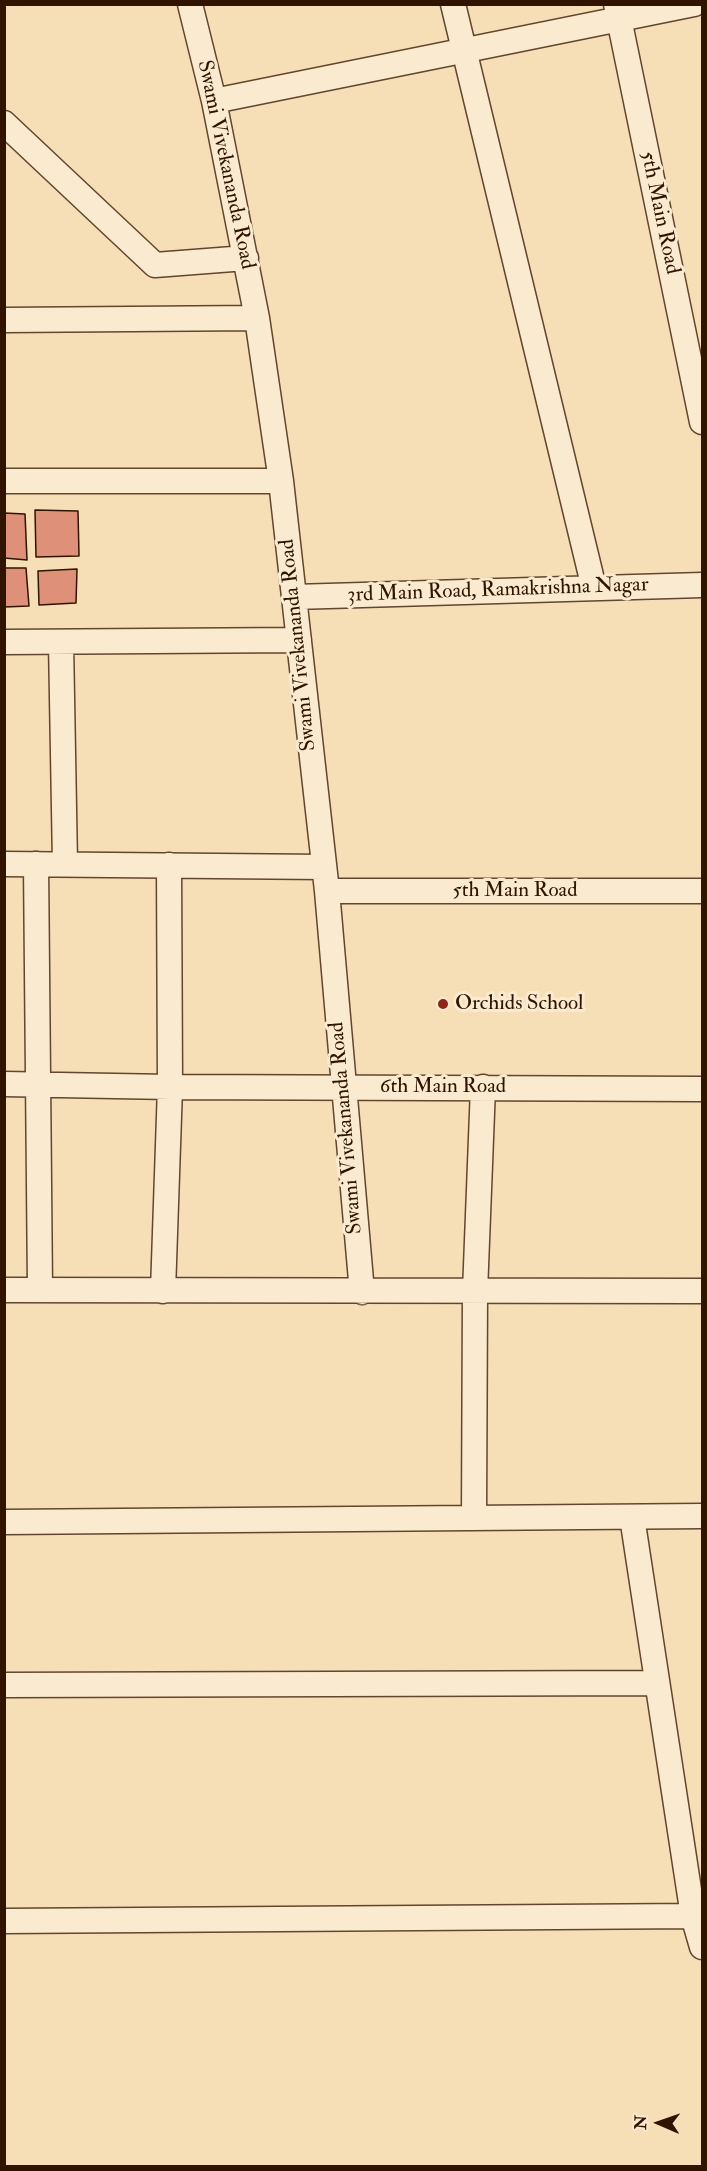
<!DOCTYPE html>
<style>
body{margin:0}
#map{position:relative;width:707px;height:2171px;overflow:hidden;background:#f6deb7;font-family:"IM FELL Double Pica",serif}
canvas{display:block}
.frame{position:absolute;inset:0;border:6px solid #301400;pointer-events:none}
.north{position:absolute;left:629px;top:2093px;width:60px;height:60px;-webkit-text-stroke:4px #f9ead0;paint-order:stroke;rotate:272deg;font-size:16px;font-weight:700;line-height:24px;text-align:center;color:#301400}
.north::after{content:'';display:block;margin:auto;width:21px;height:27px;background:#301400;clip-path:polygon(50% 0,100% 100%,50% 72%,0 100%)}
</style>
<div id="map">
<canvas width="707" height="2171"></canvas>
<div class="frame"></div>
<div class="north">N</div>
</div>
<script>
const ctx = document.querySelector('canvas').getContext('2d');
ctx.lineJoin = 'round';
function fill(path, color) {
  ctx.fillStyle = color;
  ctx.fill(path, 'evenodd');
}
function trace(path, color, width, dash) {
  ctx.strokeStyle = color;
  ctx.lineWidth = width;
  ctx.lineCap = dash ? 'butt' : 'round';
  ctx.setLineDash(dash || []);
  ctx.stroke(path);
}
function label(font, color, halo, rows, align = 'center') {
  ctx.font = font + ' "IM FELL Double Pica",serif';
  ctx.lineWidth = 6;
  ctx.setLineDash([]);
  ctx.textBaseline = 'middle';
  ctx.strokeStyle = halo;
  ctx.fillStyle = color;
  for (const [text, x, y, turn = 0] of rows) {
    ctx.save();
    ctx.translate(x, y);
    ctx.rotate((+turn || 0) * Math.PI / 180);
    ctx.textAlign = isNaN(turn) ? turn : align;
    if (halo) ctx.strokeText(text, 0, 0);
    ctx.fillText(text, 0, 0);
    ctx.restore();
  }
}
const building = new Path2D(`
 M 35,510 L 78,511 L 79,556 L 36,557 Z
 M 4,513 L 25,514 L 27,560 L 4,558 Z
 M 4,568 L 26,568 L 29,606 L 4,607 Z
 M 77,569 L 76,603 L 39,605 L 38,571 Z`);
fill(building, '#de9079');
trace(building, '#301400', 1.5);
const street = new Path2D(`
 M 190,4 L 214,101 L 257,318 L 281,481 L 327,891 L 362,1292
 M 453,4 L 594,588
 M 616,4 L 702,422
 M 214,101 L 694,4
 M 4,123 L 155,265 L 246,258
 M 4,320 L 257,318
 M 4,481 L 281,481
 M 294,597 L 702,585
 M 4,642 L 299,640
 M 61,642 L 65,864
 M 4,864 L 324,867
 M 36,864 L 40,1290
 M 327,891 L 702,891
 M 4,1084 L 170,1087 L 702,1089
 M 4,1290 L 702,1291
 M 163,1291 L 170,1087 L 169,865
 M 632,1517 L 693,1916 L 702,1947
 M 474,1518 L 475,1292 L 483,1087
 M 4,1522 L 702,1516
 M 4,1685 L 657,1683
 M 4,1921 L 693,1916`);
trace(street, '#62462e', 27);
trace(street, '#f9ead0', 24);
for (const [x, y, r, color] of [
 [443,1004,6,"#8f2418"]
]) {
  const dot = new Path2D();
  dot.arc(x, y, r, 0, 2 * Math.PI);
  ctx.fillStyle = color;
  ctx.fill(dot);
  trace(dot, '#f9ead0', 2);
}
label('21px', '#301400', '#f9ead0', [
 ["Swami Vivekananda Road",225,165,78],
 ["5th Main Road",659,213,78],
 ["3rd Main Road, Ramakrishna Nagar",498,591,-2],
 ["Swami Vivekananda Road",299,645,-96],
 ["5th Main Road",515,891],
 ["6th Main Road",443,1087],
 ["Swami Vivekananda Road",347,1128,-95]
]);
label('21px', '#301400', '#f9ead0', [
 ["Orchids School",455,1004]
], 'left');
</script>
